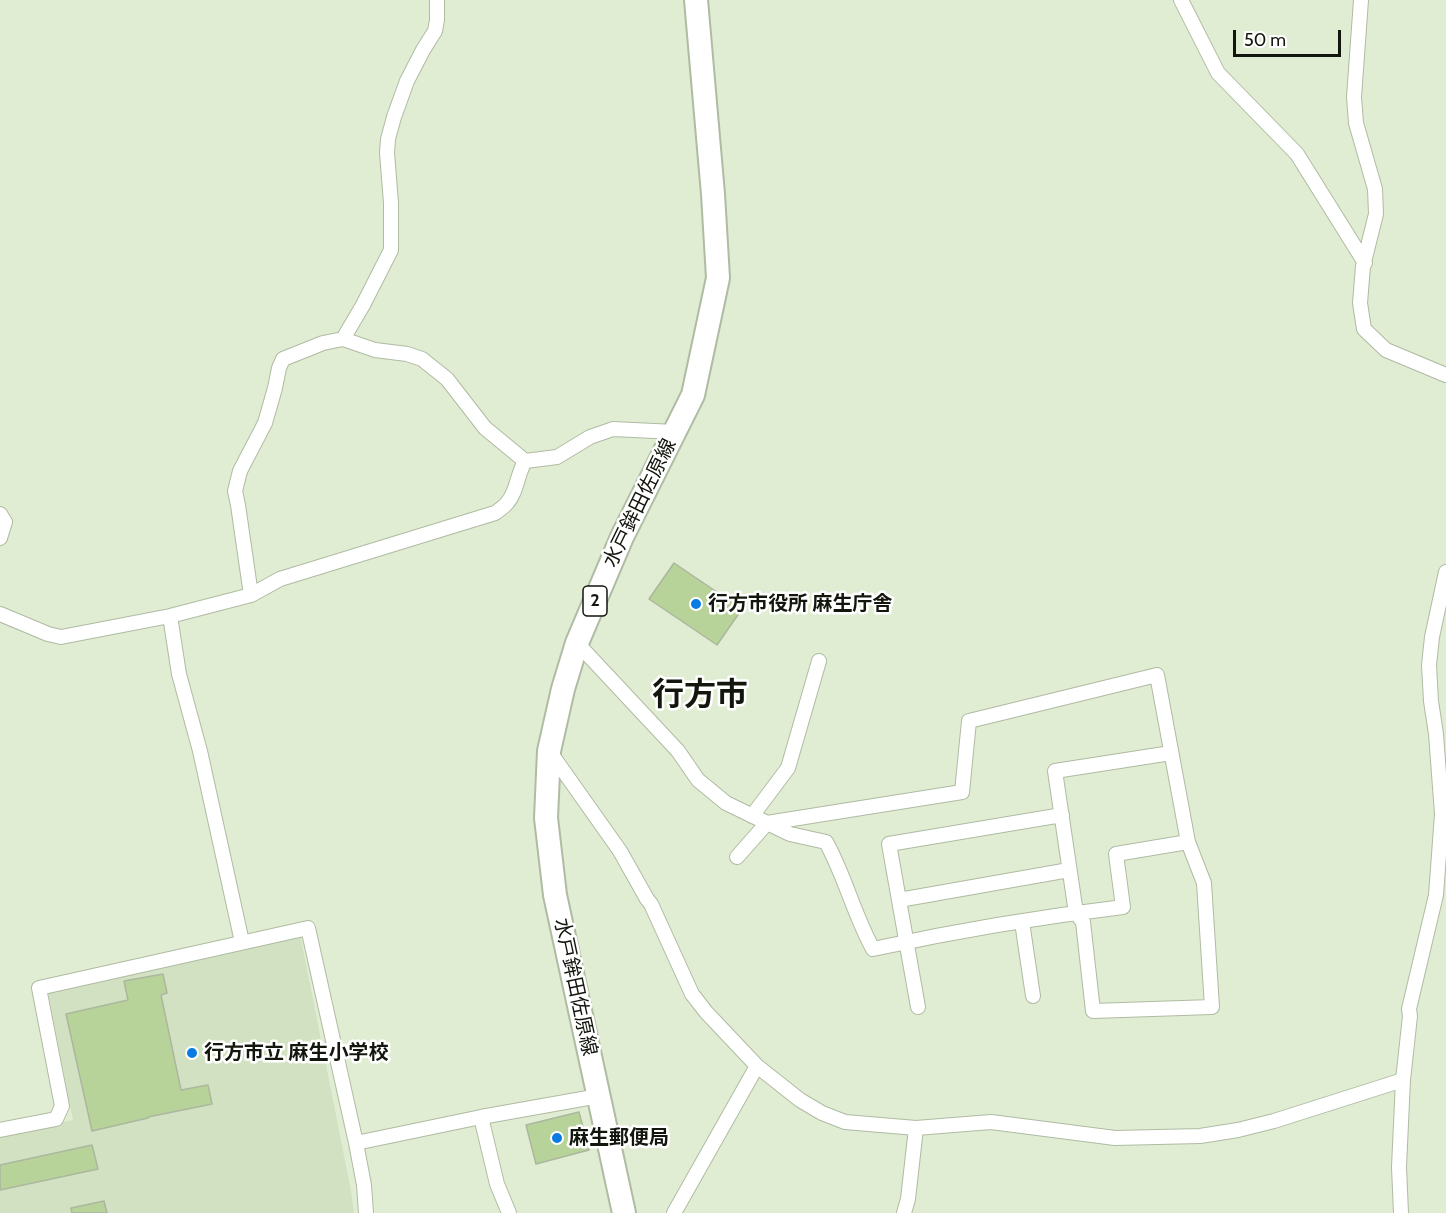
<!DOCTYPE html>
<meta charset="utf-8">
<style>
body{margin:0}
#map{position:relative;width:1446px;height:1213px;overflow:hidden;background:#e0edd3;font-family:Cabin,sans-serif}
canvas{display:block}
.scale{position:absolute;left:1233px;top:30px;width:108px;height:27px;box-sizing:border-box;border:3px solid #12160d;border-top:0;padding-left:8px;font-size:18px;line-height:21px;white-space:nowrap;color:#12160d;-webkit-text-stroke:4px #fff;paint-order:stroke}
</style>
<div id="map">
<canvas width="1446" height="1213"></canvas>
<div class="scale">50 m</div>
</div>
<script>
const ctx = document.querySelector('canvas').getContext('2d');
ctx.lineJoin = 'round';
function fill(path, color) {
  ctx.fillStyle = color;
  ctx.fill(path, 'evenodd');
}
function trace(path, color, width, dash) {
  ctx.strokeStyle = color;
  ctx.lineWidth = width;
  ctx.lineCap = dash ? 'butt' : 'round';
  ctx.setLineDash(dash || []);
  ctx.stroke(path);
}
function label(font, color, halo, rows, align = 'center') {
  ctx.font = font + ' Cabin,"Noto Sans JP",sans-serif';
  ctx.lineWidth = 5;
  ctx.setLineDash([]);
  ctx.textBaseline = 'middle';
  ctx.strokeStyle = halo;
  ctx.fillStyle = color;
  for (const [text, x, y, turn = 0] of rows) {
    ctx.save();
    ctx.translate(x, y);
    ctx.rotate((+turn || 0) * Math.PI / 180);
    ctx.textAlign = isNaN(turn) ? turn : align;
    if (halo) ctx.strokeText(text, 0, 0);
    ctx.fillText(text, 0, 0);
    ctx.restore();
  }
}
fill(new Path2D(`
 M 300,934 L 351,1191 L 354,1213 L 0,1213 L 0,1137 L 73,1120 L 47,986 Z`), '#d1e1c1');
const building = new Path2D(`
 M 674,563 L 742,609 L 717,645 L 649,599 Z
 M 163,974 L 167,993 L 161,995 L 181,1090 L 208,1085 L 212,1104 L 148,1117 L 148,1118 L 92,1131 L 66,1014 L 128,1000 L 124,981 Z
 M 579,1112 L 589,1150 L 536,1164 L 526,1125 Z
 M 92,1145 L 98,1169 L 0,1190 L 0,1165 Z
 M 104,1201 L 107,1213 L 72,1213 L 71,1208 Z`);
fill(building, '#b8d399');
trace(building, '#abb79e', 1.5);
const street = new Path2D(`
 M 1181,0 L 1218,73 L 1297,154 L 1365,263
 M 1361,0 L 1354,97 L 1356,123 L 1375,189 L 1376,214 L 1363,266 L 1360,303 L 1364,329 L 1386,350 L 1446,375
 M 343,339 L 375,350 L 407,354 L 422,359 L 447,379 L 485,428 L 525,461 L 557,457 L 590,437 L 613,429 L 675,432
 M 0,514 L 5,522 L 0,538
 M 251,595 L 238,505 L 235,491 L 240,471 L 265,423 L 275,388 L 279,368 L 283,359 L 323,343 L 343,339 L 363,305 L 391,250 L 391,203 L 387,153 L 388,139 L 394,117 L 407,81 L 423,50 L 435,31 L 437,20 L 437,0
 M 0,614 L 48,634 L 61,637 L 170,616 L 251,595 L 280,579 L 495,513 C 499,510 504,507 507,503 C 517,492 517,475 525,461
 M 170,616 L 179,674 L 200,751 L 242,942
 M 577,643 L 678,751 L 698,780 L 726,803 L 790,834 L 826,842 C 845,876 854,915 873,949 C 955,931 1039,917 1123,907 L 1116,854 L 1188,842
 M 550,752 L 620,851 L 647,899 L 651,904 L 692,994 L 706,1012 L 757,1066 L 800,1100 L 822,1113 L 845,1122 L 916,1128 L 991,1122 L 1115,1138 L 1200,1136 L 1238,1130 L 1274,1121 L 1403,1080
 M 752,816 L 788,768 L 819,661
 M 737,857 L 767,823 L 962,792 L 969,721 L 1157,675 L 1188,842 L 1204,883 L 1212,1007 L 1093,1011 L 1083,922 L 1076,913 L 1055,771 L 1171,753
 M 899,900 L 1069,870
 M 1022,922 L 1033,996
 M 918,1007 L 889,844 L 1062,815
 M 481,1117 L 497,1184 L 509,1213
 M 0,1130 L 56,1119 L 62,1106 L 39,988 L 308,928 L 356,1143 L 364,1185 L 366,1213
 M 356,1143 L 481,1117 L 599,1096
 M 674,1213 L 757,1066
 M 904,1213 L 908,1199 L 916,1128
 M 1401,1213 L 1399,1167 L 1403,1080 L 1410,1016 L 1409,1009 L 1436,895 L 1442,814 L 1436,734 L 1431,701 L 1429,665 L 1432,637 L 1446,572`);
const primary = new Path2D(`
 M 624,1213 L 555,895 L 546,818 L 549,751 L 563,689 L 577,643 L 622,537 L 693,395 L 718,278 L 713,194 L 696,0`);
trace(street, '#afbba2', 16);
trace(primary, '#afbba2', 26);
trace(street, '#fff', 14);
trace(primary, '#fff', 22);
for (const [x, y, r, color] of [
 [696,604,6,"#0a7be2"],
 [192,1053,6,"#0a7be2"],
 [557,1138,6,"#0a7be2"]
]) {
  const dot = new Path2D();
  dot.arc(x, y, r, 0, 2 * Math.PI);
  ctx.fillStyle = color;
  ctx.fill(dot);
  trace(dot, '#fff', 2);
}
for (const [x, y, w] of [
 [595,601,24]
]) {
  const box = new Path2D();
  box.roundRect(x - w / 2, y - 15, w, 30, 4.5);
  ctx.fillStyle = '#fff';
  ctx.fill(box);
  trace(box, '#12160d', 1.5);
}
label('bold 18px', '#12160d', null, [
 ["2",595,601]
]);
label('20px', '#12160d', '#fff', [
 ["水戸鉾田佐原線",640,503,-64],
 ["水戸鉾田佐原線",575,987,78]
]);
label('bold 20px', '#12160d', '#fff', [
 ["行方市役所 麻生庁舎",708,604],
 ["行方市立 麻生小学校",204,1053],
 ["麻生郵便局",569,1138]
], 'left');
label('bold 32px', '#12160d', '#fff', [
 ["行方市",700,696]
]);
</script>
